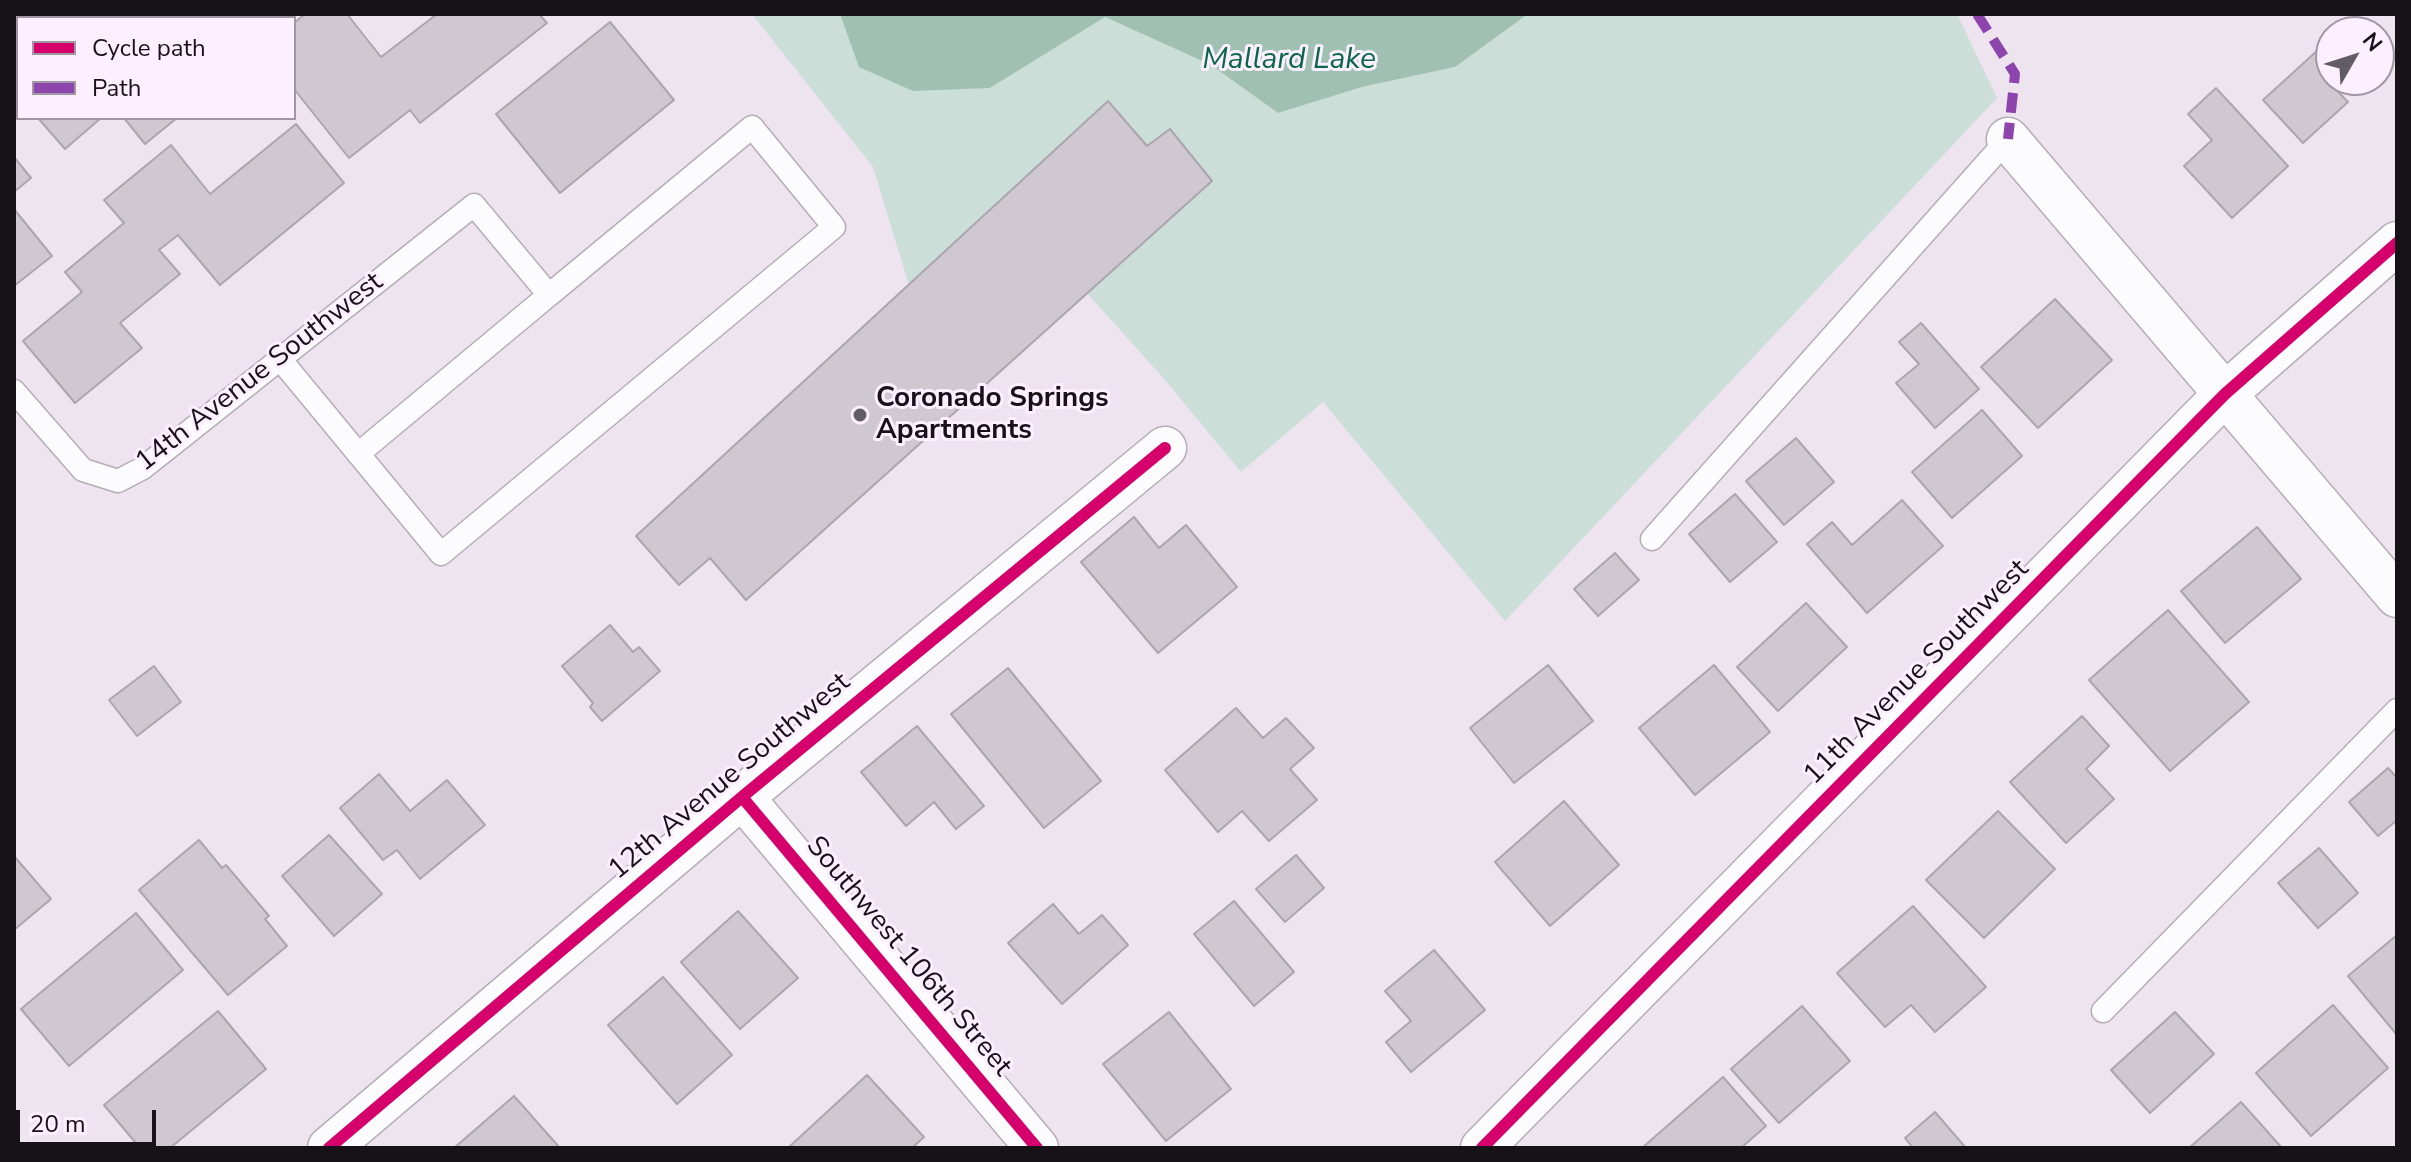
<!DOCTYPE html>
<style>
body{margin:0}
#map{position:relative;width:2411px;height:1162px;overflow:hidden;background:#eee4f0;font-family:"Nunito Sans",sans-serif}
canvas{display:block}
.frame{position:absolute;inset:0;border:16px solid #171218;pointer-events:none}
.legend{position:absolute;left:16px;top:16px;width:280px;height:104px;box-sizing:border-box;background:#fcefff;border:2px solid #a097a3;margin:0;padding:10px 14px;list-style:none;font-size:24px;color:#171218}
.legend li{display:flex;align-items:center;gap:16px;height:40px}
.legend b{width:40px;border:2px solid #a097a3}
.north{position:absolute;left:2315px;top:16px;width:80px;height:80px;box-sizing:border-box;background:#fcefff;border:2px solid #a097a3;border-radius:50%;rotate:51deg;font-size:22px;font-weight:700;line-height:32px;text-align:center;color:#171218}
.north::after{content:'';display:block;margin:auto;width:28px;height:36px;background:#625c64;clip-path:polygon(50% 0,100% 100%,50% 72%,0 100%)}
.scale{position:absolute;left:16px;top:1110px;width:140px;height:36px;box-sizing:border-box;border:4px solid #171218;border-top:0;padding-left:10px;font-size:24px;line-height:28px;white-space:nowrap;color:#171218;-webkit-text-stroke:6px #fcefff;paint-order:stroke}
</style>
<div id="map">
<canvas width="2411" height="1162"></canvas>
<div class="frame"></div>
<ul class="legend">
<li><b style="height:10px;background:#d6006c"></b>Cycle path</li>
<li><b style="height:10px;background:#8e44ad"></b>Path</li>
</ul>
<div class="north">N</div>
<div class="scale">20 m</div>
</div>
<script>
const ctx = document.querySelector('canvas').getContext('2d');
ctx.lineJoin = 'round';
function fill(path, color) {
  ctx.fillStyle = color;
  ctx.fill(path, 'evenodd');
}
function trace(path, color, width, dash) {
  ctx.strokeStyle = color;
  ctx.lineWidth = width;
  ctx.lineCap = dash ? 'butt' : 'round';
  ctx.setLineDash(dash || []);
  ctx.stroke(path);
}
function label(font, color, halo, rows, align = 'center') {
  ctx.font = font + ' "Nunito Sans",sans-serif';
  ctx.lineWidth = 6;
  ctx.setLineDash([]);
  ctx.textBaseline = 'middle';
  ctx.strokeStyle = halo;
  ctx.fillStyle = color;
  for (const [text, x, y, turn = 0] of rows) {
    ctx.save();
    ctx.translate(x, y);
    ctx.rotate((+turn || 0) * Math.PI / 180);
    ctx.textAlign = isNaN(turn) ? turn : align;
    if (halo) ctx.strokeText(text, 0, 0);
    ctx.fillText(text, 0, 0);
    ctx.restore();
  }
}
fill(new Path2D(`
 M 752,14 L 840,14 L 860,67 L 990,88 L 1105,17 L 1211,65 L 1278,113 L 1362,87 L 1455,67 L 1528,14 L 1957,14 L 1997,98 L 1505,621 L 1323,402 L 1241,472 L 1165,380 L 1087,293 L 1212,181 L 1171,129 L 1147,146 L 1108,102 L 909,285 L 873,167 Z`), '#cbded7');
fill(new Path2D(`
 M 840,14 L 1528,14 L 1455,67 L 1362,87 L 1278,113 L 1211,65 L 1105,17 L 990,88 L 913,91 L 859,67 Z`), '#a0c1b2');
const building = new Path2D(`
 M 14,14 L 53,14 L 48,18 L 18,18 L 18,20 Z
 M 90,14 L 216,14 L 217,18 L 85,18 Z
 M 305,14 L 347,14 L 381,57 L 437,14 L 539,14 L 547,23 L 420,123 L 410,110 L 349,158 L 294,89 L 294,23 Z
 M 610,22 L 674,100 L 560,193 L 496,114 Z
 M 2330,39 L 2331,77 L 2327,80 L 2348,102 L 2303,143 L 2263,100 Z
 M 2216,88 L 2288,166 L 2232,218 L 2184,166 L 2212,140 L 2188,114 Z
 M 1108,101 L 1147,146 L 1170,129 L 1212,181 L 746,600 L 710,558 L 679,585 L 636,536 Z
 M 38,118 L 101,118 L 65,149 Z
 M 124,118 L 177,118 L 145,144 Z
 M 296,124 L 344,183 L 220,285 L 178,235 L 159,250 L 180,274 L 120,323 L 142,348 L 75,403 L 23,341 L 82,292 L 65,272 L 124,223 L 104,200 L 171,145 L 210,194 Z
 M 14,157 L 31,178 L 14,192 Z
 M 14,209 L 52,256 L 14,286 Z
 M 2055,299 L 2112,360 L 2038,428 L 1981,367 Z
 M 1921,323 L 1979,389 L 1935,428 L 1896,383 L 1919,364 L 1899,342 Z
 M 1982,410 L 2022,456 L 1952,518 L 1912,472 Z
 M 1796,438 L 1834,482 L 1784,525 L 1746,481 Z
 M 1735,494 L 1777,542 L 1730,582 L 1689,534 Z
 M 1902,500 L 1943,546 L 1867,613 L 1807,544 L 1832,522 L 1852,545 Z
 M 1134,517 L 1159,548 L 1186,525 L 1237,587 L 1158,653 L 1081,562 Z
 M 2257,527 L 2301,579 L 2225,643 L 2181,591 Z
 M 1615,553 L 1639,580 L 1598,616 L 1574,589 Z
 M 1806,603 L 1847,647 L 1778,711 L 1737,667 Z
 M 2168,610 L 2249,702 L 2170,771 L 2089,680 Z
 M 610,625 L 633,652 L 639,647 L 660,671 L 602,721 L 590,707 L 593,703 L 562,666 Z
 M 1548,665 L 1593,721 L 1514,783 L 1470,728 Z
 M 1714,665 L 1770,732 L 1695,795 L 1639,728 Z
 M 154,666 L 181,702 L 137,736 L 109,700 Z
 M 1008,668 L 1101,781 L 1044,828 L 951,714 Z
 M 1236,708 L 1263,738 L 1286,718 L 1314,748 L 1290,769 L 1317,800 L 1269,841 L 1242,811 L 1218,832 L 1165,770 Z
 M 2082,716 L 2109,746 L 2086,769 L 2114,799 L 2066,843 L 2010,782 Z
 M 917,726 L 984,806 L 956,829 L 934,802 L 906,826 L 861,772 Z
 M 2388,768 L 2397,778 L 2397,820 L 2378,836 L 2349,802 Z
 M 379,774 L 410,811 L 447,780 L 485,825 L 420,879 L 397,850 L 383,860 L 340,808 Z
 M 1564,801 L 1619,865 L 1550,926 L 1495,862 Z
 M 1998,811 L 2055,869 L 1984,938 L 1926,880 Z
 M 329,835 L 382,894 L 334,936 L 282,876 Z
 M 199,840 L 222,868 L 226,865 L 269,916 L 265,919 L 287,946 L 228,995 L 139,890 Z
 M 2319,848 L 2358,893 L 2318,928 L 2278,883 Z
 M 1296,855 L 1324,888 L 1285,922 L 1256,889 Z
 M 14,856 L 51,899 L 14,930 Z
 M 1234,901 L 1294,972 L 1254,1006 L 1194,934 Z
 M 1053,904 L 1079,934 L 1102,915 L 1128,945 L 1062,1004 L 1008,943 Z
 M 1913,906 L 1986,987 L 1935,1032 L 1911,1005 L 1885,1027 L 1837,973 Z
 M 738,911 L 798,978 L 740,1029 L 681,962 Z
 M 136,913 L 183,970 L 69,1066 L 21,1009 Z
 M 2397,935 L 2397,1035 L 2348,976 Z
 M 1434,950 L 1485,1010 L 1411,1072 L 1386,1042 L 1411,1021 L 1385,991 Z
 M 663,977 L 732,1055 L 677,1104 L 608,1025 Z
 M 2333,1005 L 2388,1068 L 2311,1136 L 2256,1073 Z
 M 1802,1006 L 1850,1061 L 1779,1123 L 1731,1069 Z
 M 218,1011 L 266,1069 L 170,1148 L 140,1148 L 104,1105 Z
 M 1169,1012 L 1231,1089 L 1166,1141 L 1103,1064 Z
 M 2175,1012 L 2214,1054 L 2150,1113 L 2111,1070 Z
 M 867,1075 L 924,1137 L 912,1148 L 788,1148 Z
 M 1723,1077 L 1766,1126 L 1741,1148 L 1642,1148 Z
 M 514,1096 L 560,1148 L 454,1148 Z
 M 2241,1102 L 2282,1148 L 2189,1148 Z
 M 1935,1112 L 1966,1148 L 1913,1148 L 1905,1138 Z`);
fill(building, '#d0c8d1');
trace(building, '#aba5ad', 2);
const lane = new Path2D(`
 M 14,391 L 83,470 L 118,481 L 143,468 L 474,205 L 549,295 L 752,127 L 834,227 L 441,554 L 280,359
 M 358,454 L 549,295
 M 1652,539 L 2008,139
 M 2103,1011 L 2397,710`);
const street = new Path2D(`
 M 2008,139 L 2397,596
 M 742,797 L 1037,1148
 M 329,1148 L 742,797 L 1165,448
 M 1482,1148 L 2225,394 L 2397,243`);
trace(lane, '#b4adb6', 25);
trace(street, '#b4adb6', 45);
trace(lane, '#fcfbfd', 22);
trace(street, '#fcfbfd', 42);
trace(new Path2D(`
 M 1977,14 L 2015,74 L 2008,139`), '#8e44ad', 10, [20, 10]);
trace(new Path2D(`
 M 742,797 L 1037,1148
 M 329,1148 L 742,797 L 1165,448
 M 1482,1148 L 2225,394 L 2397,243`), '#d6006c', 12);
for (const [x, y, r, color] of [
 [860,415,8,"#625c64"]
]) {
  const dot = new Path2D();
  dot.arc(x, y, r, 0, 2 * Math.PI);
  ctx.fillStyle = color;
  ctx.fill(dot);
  trace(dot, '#fcefff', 3);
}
label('28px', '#171218', '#fcefff', [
 ["14th Avenue Southwest",260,373,-38],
 ["11th Avenue Southwest",1917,673,-45],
 ["12th Avenue Southwest",730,777,-40],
 ["Southwest 106th Street",908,957,50]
]);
label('bold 28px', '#171218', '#fcefff', [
 ["Coronado Springs",876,399],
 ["Apartments",876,431]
], 'left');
label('italic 30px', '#096847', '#fcefff', [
 ["Mallard Lake",1289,61]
]);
</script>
